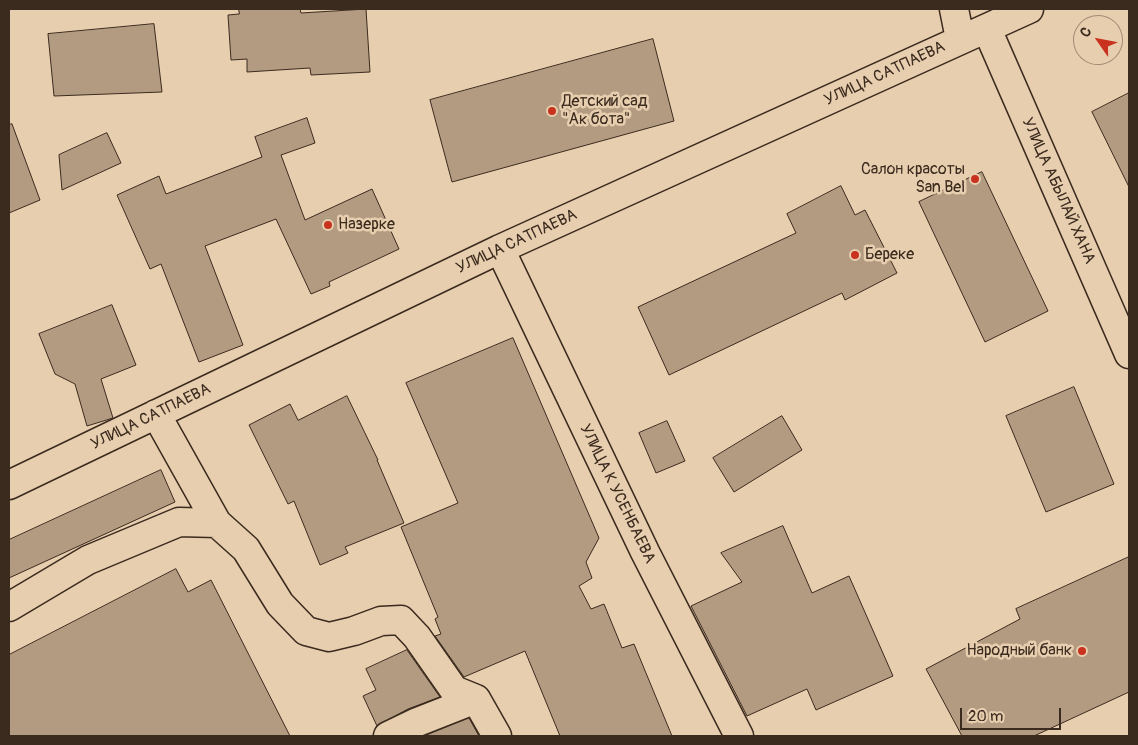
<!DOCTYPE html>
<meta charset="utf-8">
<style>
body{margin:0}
#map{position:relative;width:1138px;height:745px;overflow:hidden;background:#e7ceaf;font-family:Pangolin,sans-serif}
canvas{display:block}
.frame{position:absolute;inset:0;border:10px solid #3b2a1e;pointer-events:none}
.north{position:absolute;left:1073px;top:15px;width:50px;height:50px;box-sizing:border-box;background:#e7ceaf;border:1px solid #a28c75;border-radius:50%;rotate:303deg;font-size:14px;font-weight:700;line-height:20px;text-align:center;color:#3b2a1e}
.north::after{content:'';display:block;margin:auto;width:18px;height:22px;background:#c8321e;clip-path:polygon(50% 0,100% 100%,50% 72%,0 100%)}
.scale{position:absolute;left:960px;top:708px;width:101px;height:22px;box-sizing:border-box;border:2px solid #3b2a1e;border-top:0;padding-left:6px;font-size:15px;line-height:18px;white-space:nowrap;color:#3b2a1e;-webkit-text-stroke:4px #e7ceaf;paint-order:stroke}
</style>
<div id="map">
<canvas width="1138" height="745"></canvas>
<div class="frame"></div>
<div class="north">С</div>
<div class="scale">20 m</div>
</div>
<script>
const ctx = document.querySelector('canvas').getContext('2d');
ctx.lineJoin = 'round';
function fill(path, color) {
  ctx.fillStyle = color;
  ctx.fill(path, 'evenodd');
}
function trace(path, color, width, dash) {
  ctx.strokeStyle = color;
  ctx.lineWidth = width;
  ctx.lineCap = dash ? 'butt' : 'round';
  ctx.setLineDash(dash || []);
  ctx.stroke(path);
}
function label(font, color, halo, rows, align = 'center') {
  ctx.font = font + ' Pangolin,sans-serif';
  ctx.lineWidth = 5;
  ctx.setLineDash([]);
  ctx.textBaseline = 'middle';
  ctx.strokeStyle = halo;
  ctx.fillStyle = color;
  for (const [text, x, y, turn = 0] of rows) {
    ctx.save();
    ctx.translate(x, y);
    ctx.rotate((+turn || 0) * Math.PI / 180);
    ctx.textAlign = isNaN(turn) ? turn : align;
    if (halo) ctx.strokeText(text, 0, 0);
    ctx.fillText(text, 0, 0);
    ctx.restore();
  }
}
const building = new Path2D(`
 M 239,9 L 300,9 L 301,13 L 366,9 L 370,72 L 311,75 L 310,68 L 247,72 L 247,59 L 231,60 L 228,15 L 239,14 Z
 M 154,24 L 162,92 L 54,96 L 48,34 Z
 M 653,39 L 674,121 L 452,182 L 430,100 Z
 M 1129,93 L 1129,187 L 1092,112 Z
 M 307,118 L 315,143 L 281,155 L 305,220 L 372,189 L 399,249 L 329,282 L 330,286 L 311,294 L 276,219 L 205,246 L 243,345 L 199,362 L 161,264 L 150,269 L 117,195 L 159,176 L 166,194 L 262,157 L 255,137 Z
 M 12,124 L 40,200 L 9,213 L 9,125 Z
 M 107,133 L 121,163 L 62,190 L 59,155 Z
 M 982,172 L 1048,311 L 985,342 L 919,202 Z
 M 841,186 L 855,215 L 865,210 L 897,273 L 845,300 L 842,293 L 669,375 L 638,307 L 796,233 L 787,214 Z
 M 112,305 L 136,365 L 101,379 L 113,418 L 87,426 L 75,384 L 55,374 L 39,334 Z
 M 513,338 L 599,538 L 586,562 L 592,578 L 579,586 L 591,609 L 604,604 L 622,648 L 634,644 L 672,736 L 560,736 L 525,651 L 464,677 L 435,636 L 441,634 L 435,619 L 438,617 L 401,527 L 458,503 L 406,383 Z
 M 1074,387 L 1114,484 L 1046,512 L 1006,416 Z
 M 347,396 L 378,460 L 377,460 L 404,523 L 345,547 L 348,553 L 320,565 L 294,501 L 288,504 L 249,425 L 290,404 L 298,420 Z
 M 782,416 L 802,450 L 734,492 L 713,458 Z
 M 667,421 L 685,461 L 656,473 L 639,433 Z
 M 161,470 L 175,502 L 9,578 L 9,540 Z
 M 783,526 L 812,593 L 849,576 L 893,676 L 816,710 L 807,689 L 747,716 L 691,606 L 742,582 L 721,553 Z
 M 1129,557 L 1129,692 L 1034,736 L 962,736 L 926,669 L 1020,619 L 1016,609 Z
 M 176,569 L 188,592 L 211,580 L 290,736 L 9,736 L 9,655 Z
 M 407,650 L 440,697 L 408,709 L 377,726 L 363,696 L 376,690 L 366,669 Z
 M 469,718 L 479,736 L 424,736 Z`);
fill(building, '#b39b82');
trace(building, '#3b2a1e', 1);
const minor = new Path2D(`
 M 954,9 L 960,39
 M 987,29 L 1129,354
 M 500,249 L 645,552 L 739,736
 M 156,414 L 217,523
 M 9,485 L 500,249 L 1029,9
 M 9,607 L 88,560 L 179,522 L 217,523 L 246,549 L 280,604 L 306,631 L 329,637 L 354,631 L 381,621 L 401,620 L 417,637 L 454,690 L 476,699 L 497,736
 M 388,736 L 415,723 L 476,699`);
trace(minor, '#3b2a1e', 31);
trace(minor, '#e7ceaf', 28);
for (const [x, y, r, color] of [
 [552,111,5,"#c8321e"],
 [975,179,5,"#c8321e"],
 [328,225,5,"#c8321e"],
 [855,255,5,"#c8321e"],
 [1082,651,5,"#c8321e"]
]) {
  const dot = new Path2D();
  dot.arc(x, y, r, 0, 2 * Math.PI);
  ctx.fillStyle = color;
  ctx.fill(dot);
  trace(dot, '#e7ceaf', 2);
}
label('16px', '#3b2a1e', '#e7ceaf', [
 ["УЛИЦА САТПАЕВА",885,74,-25],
 ["УЛИЦА АБЫЛАЙ ХАНА",1058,191,66],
 ["УЛИЦА САТПАЕВА",517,242,-25],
 ["УЛИЦА САТПАЕВА",151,417,-26],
 ["УЛИЦА К УСЕНБАЕВА",617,494,64]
]);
label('16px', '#3b2a1e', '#e7ceaf', [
 ["Детский сад",562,102],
 ["\"Ак бота\"",562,120],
 ["Салон красоты",965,170,"right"],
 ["San Bel",965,188,"right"],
 ["Назерке",338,225],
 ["Береке",865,255],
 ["Народный банк",1072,651,"right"]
], 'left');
</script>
